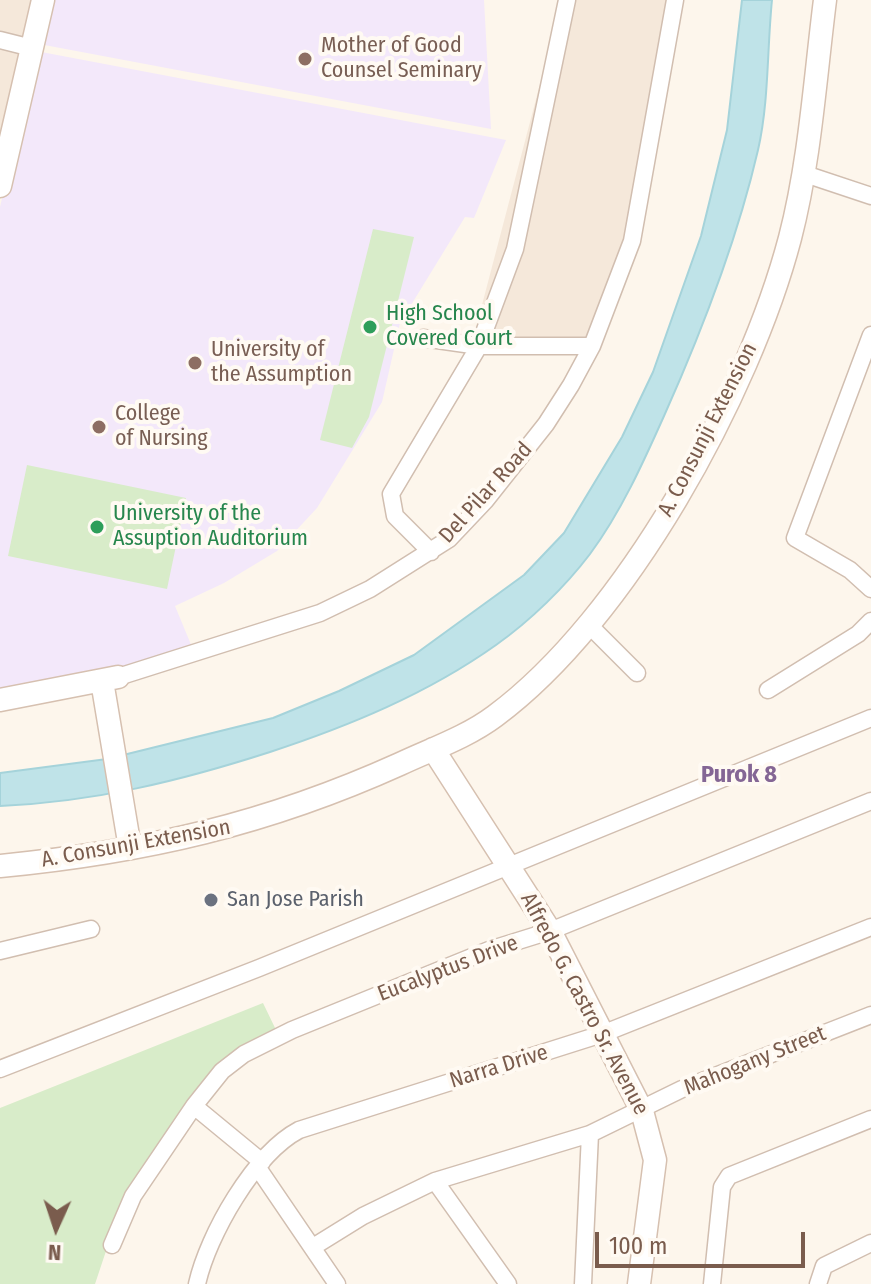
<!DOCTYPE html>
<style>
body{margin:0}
#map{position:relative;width:871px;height:1284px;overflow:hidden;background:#fdf6ec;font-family:"Fira Sans Condensed",sans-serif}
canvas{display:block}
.north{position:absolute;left:16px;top:1188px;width:80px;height:80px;-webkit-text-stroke:6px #fffaf3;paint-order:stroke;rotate:183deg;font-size:22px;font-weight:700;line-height:32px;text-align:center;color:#7a5c4d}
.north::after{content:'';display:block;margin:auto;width:28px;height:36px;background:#7a5c4d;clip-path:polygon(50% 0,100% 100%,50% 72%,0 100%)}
.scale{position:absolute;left:595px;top:1232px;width:210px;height:36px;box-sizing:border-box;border:4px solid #7a5c4d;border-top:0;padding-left:10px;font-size:24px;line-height:28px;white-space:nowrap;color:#7a5c4d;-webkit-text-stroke:6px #fffaf3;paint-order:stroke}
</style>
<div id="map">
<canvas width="871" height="1284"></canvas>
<div class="north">N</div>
<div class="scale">100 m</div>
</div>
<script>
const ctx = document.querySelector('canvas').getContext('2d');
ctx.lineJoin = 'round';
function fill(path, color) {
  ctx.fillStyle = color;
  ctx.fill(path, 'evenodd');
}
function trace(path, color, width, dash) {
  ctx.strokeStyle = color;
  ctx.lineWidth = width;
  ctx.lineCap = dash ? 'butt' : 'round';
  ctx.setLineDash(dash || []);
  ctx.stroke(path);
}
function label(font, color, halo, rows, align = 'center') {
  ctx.font = font + ' "Fira Sans Condensed",sans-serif';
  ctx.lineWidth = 8;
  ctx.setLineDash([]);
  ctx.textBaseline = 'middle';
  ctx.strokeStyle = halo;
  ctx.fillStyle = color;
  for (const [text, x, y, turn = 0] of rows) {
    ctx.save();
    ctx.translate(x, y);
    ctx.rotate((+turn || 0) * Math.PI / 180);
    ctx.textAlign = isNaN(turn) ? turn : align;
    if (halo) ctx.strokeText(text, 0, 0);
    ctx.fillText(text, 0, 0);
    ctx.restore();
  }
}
fill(new Path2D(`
 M 0,0 L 35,0 L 0,148 Z
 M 562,0 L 671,0 L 628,235 L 590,341 L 472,343 Z`), '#f5e8da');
fill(new Path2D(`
 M 50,0 L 484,0 L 491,129 L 39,44 Z
 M 36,51 L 506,140 L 474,218 L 465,217 L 400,323 L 382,402 L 317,508 L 277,551 L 224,583 L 175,606 L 192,647 L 87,678 L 0,692 L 0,207 Z`), '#f3e8fa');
fill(new Path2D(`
 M 373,229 L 414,237 L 369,417 L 352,448 L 320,440 Z
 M 27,465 L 186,498 L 167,589 L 8,556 Z
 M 263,1003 L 277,1032 L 225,1058 L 126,1191 L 95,1284 L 0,1284 L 0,1108 Z`), '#d8ecc9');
const water = new Path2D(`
 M 742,0 L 772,0 C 767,49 769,102 758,150 C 737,241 702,331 664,416 C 643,463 621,512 590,554 C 565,587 530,621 496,645 C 427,694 349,726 270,752 C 180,781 94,802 0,806 L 0,773 L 107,759 L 273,718 L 339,691 L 414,655 L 524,575 L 564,533 L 622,437 L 653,372 L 701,236 L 727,130 Z`);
fill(water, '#bfe3e8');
trace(water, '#a5d3da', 2);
const street = new Path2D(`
 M 0,40 L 32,48
 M 805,174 L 871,196
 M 871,335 L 795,538 L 850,570 L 871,589
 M 423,338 L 479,346 L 592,346
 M 431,552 L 395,516 L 391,494 L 479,346 L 515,249 L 567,0
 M 589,625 L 637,673
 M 118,677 L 320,613 L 370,589 L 449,539 L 485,501 L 546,424 L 571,385 L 592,346 L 632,241 L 675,0
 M 768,690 L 858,634 L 871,621
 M 0,951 L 91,929
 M 0,1069 L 259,968 L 871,718
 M 194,1106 L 262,1162
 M 258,1168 L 337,1284
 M 435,1181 L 508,1284
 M 112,1245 L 133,1196 L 194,1106 L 222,1071 L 244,1054 L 292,1030 L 489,950 L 550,931 L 871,801
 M 313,1247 L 363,1216 L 435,1181 L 590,1134 L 682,1089 L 871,1015
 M 197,1284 C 208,1235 254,1154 299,1130 L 602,1034 L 871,927
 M 583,1284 L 590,1134
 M 712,1284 L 722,1187 L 729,1176 L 871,1119
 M 818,1284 L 824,1266 L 871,1243`);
const secondary = new Path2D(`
 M 0,186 L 43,0
 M 102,681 L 130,848
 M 0,700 L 118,677
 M 433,749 L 550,931 L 642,1111 L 655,1160 L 639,1284
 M 0,866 C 145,852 267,824 400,764 C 432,749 467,737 495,716 C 626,619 749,394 790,238 C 810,161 815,79 825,0`);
trace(street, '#d1beb0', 19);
trace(secondary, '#d6c0b0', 25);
trace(street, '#fff', 16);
trace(secondary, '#fff', 22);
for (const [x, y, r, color] of [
 [305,59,8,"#8d6e63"],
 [370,327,8,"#2e9e5b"],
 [195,363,8,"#8d6e63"],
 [99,427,8,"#8d6e63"],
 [97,527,8,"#2e9e5b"],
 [211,900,8,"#6b7280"]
]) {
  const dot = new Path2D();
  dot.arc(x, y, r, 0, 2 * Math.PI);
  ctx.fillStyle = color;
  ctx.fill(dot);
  trace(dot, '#fffaf3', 3);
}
label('22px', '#785e54', '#fffaf3', [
 ["Mother of Good",321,46],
 ["Counsel Seminary",321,71],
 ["University of",211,350],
 ["the Assumption",211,375],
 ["College",115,414],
 ["of Nursing",115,439]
], 'left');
label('22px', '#27864d', '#fffaf3', [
 ["High School",386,314],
 ["Covered Court",386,339],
 ["University of the",113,514],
 ["Assuption Auditorium",113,539]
], 'left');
label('22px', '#7a5c4d', '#fffaf3', [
 ["A. Consunji Extension",708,430,-63],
 ["Del Pilar Road",486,493,-48],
 ["A. Consunji Extension",136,844,-10],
 ["Eucalyptus Drive",448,969,-21],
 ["Alfredo G. Castro Sr. Avenue",584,1004,62],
 ["Mahogany Street",755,1061,-22],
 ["Narra Drive",499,1067,-17]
]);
label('22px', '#5b616d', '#fffaf3', [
 ["San Jose Parish",227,900]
], 'left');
label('bold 24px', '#846695', '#fffaf3', [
 ["Purok 8",739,775]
]);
</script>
